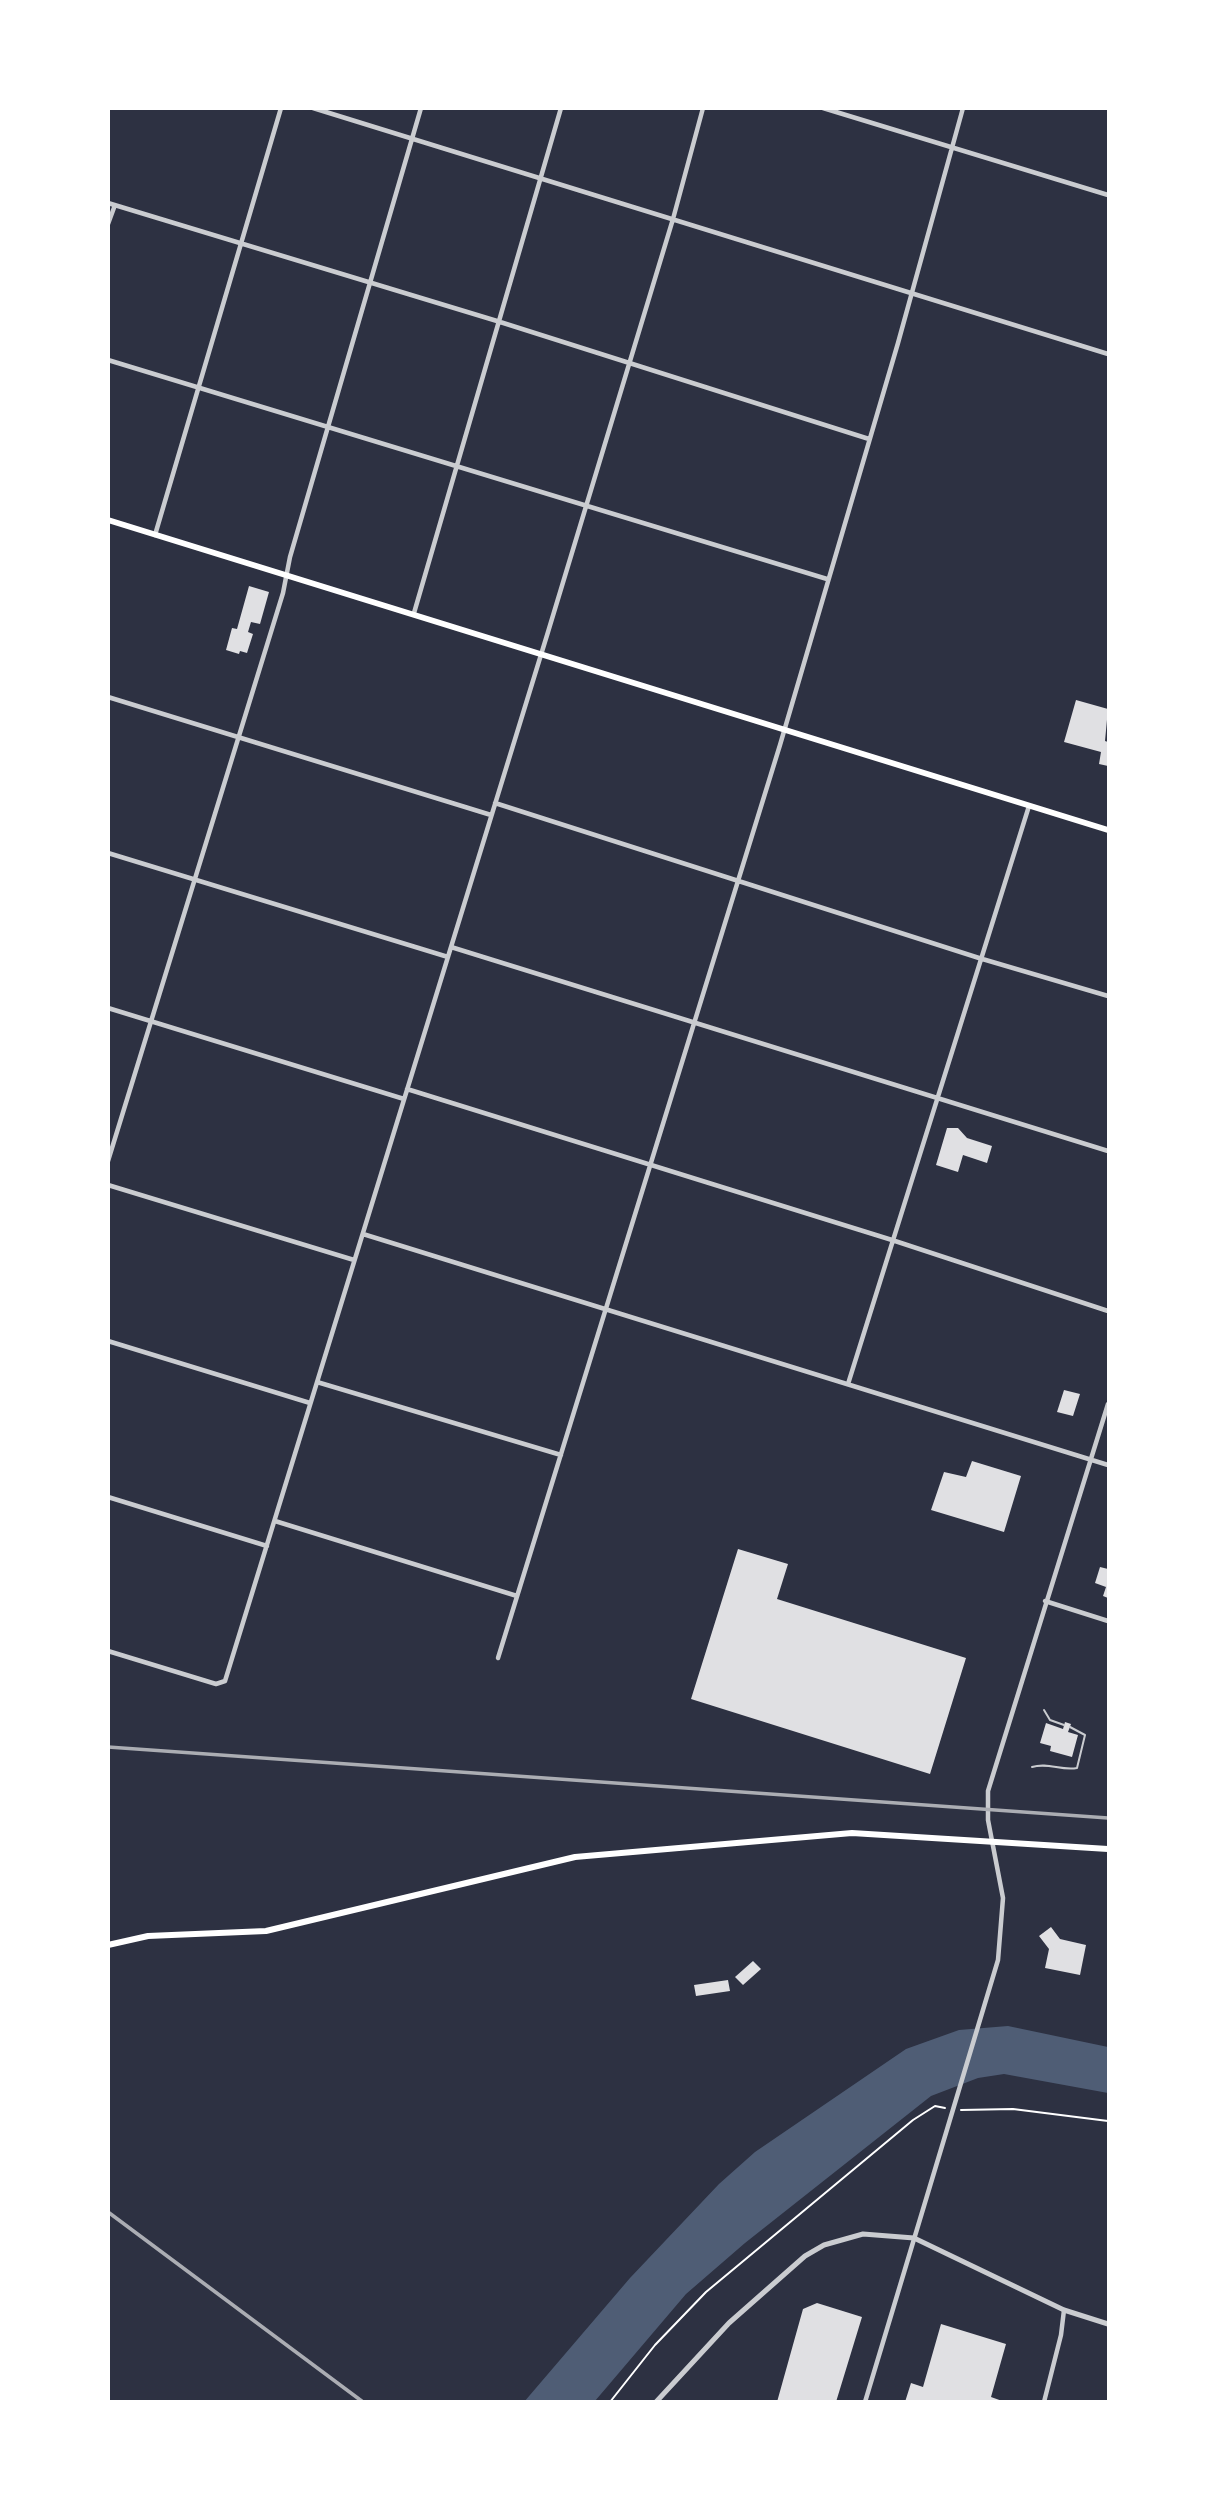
<!DOCTYPE html>
<style>
body{margin:0}
#map{position:relative;width:1217px;height:2510px;overflow:hidden;background:#2d3142;font-family:"PT Serif",serif}
canvas{display:block}
.frame{position:absolute;inset:0;border:110px solid #fff;pointer-events:none}
</style>
<div id="map">
<canvas width="1217" height="2510"></canvas>
<div class="frame"></div>
</div>
<script>
const ctx = document.querySelector('canvas').getContext('2d');
ctx.lineJoin = 'round';
function fill(path, color) {
  ctx.fillStyle = color;
  ctx.fill(path, 'evenodd');
}
function trace(path, color, width, dash) {
  ctx.strokeStyle = color;
  ctx.lineWidth = width;
  ctx.lineCap = dash ? 'butt' : 'round';
  ctx.setLineDash(dash || []);
  ctx.stroke(path);
}
fill(new Path2D(`
 M 1008,2026 L 1108,2047 L 1108,2093 L 1004,2074 L 978,2078 L 931,2096 L 745,2243 L 686,2294 L 595,2401 L 524,2402 L 630,2278 L 719,2184 L 755,2152 L 906,2049 L 959,2030 Z`), '#4f5d75');
fill(new Path2D(`
 M 249,586 L 269,592 L 260,624 L 251,622 L 248,632 L 253,634 L 247,653 L 240,651 L 239,654 L 226,650 L 232,628 L 237,629 Z
 M 1076,700 L 1108,709 L 1105,741 L 1108,742 L 1108,766 L 1099,764 L 1101,752 L 1064,742 Z
 M 947,1128 L 958,1128 L 967,1138 L 992,1146 L 987,1163 L 963,1155 L 958,1172 L 936,1165 Z
 M 1064,1390 L 1080,1394 L 1073,1416 L 1057,1412 Z
 M 972,1461 L 1021,1476 L 1004,1532 L 931,1510 L 944,1472 L 966,1477 Z
 M 738,1549 L 788,1564 L 777,1599 L 966,1658 L 930,1774 L 691,1699 Z
 M 1100,1567 L 1108,1569 L 1108,1598 L 1103,1596 L 1106,1587 L 1095,1583 Z
 M 1065,1722 L 1071,1724 L 1068,1732 L 1078,1735 L 1072,1757 L 1050,1751 L 1051,1746 L 1040,1743 L 1046,1723 L 1063,1729 Z
 M 1051,1927 L 1060,1939 L 1086,1945 L 1080,1975 L 1045,1968 L 1049,1949 L 1039,1936 Z
 M 753,1961 L 761,1969 L 743,1985 L 735,1977 Z
 M 728,1980 L 730,1991 L 696,1996 L 694,1985 Z
 M 817,2303 L 862,2317 L 836,2402 L 777,2402 L 803,2309 Z
 M 941,2324 L 1006,2344 L 991,2397 L 1005,2402 L 905,2402 L 911,2383 L 923,2387 Z`), '#e0e0e3');
trace(new Path2D(`
 M 961,2110 L 1013,2109 L 1108,2121
 M 610,2402 L 655,2345 L 706,2292 L 913,2120 L 935,2106 L 945,2108`), '#fff', 2);
trace(new Path2D(`
 M 1044,1710 L 1050,1720 L 1064,1725
 M 1032,1767 C 1048,1762 1061,1771 1077,1768 L 1085,1735 L 1070,1727`), '#caccd0', 2);
trace(new Path2D(`
 M 313,108 L 1108,354
 M 823,108 L 1108,195
 M 108,203 L 497,321 L 869,439
 M 108,224 L 115,205
 M 108,360 L 827,579
 M 155,535 L 281,108
 M 414,613 L 561,108
 M 108,697 L 491,815
 M 495,803 L 979,958 L 1108,996
 M 108,853 L 448,957
 M 451,947 L 1108,1151
 M 108,1008 L 404,1099
 M 407,1089 L 892,1240 L 1108,1311
 M 108,1161 L 283,593 L 290,557 L 421,108
 M 108,1185 L 354,1260
 M 363,1234 L 1108,1465
 M 108,1341 L 310,1403
 M 317,1382 L 561,1455
 M 848,1384 L 1029,806
 M 108,1497 L 267,1546
 M 275,1521 L 517,1596
 M 1045,1601 L 1108,1621
 M 108,1651 L 216,1684 L 225,1681 L 548,632 L 673,219 L 703,108
 M 498,1658 L 780,745 L 898,343 L 963,108
 M 865,2402 L 998,1960 L 1003,1898 L 988,1820 L 988,1791 L 1108,1404
 M 1044,2402 L 1061,2335 L 1064,2310`), '#caccd0', 4.5);
trace(new Path2D(`
 M 656,2402 L 729,2323 L 805,2256 L 824,2245 L 863,2234 L 914,2238 L 1064,2310 L 1108,2324`), '#caccd0', 5);
trace(new Path2D(`
 M 108,520 L 1108,830
 M 108,1945 L 148,1936 L 266,1931 L 575,1857 L 852,1833 L 1108,1849`), '#fff', 6);
trace(new Path2D(`
 M 108,1747 L 1108,1818
 M 108,2212 L 363,2402`), '#abadb3', 3.5);
</script>
